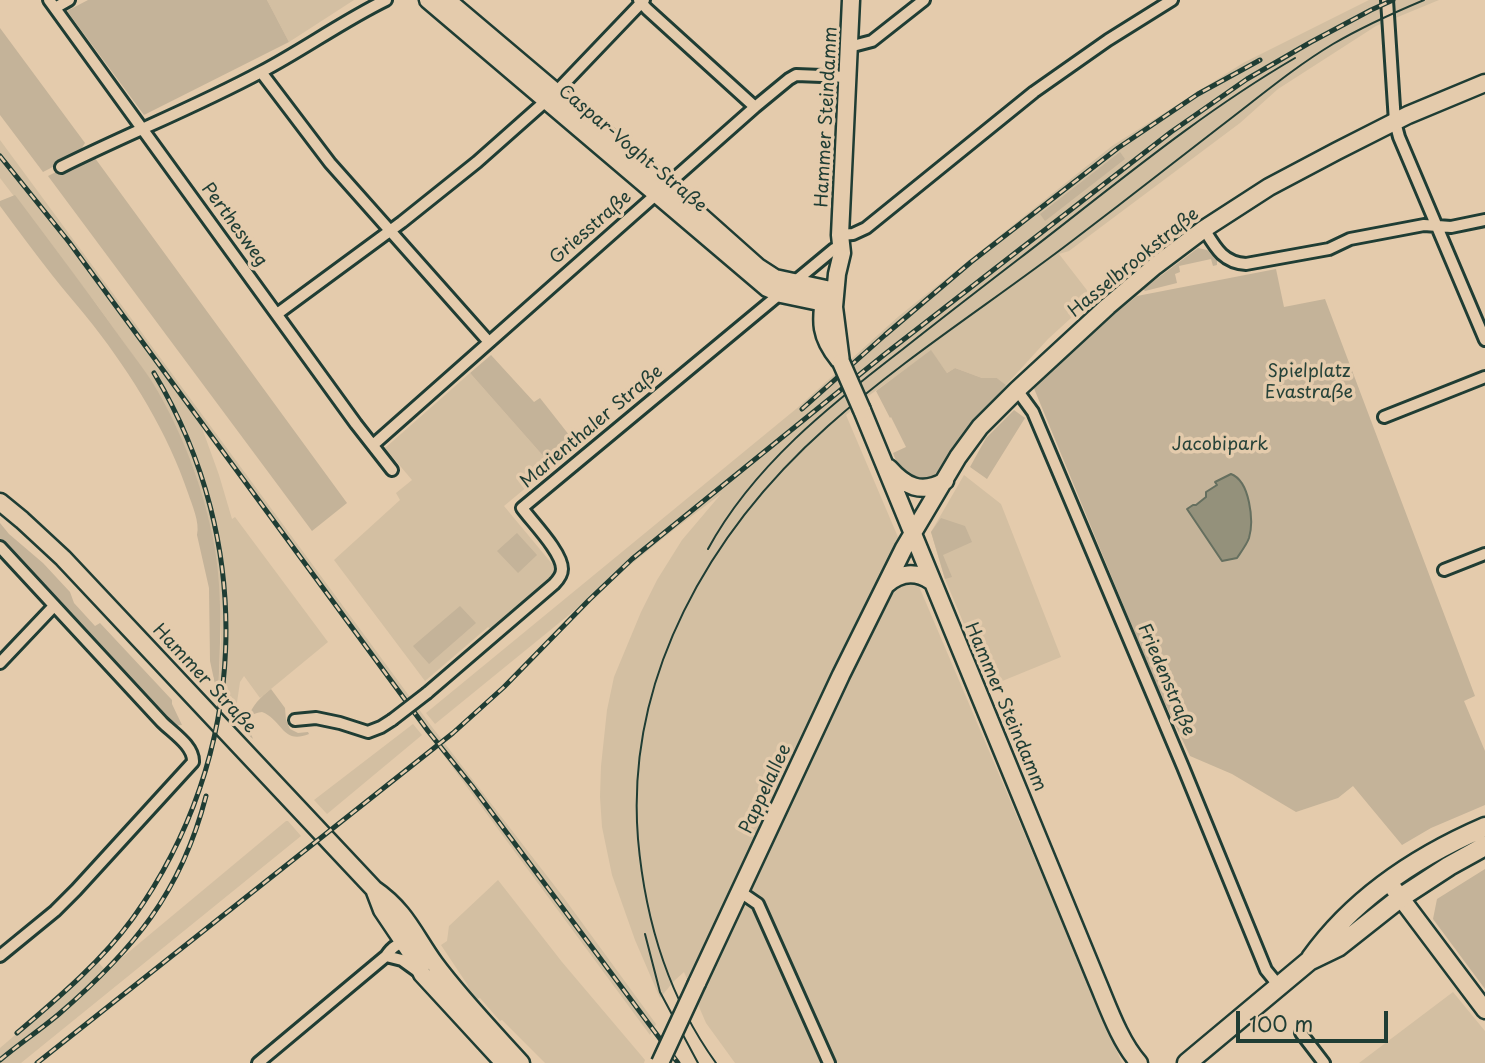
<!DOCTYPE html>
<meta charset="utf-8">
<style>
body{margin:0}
#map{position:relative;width:1485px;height:1063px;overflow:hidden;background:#e4cbac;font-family:"Playpen Sans",sans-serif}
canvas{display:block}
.scale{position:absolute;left:1236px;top:1011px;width:152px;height:32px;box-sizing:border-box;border:4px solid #1f3d34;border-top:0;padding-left:9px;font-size:21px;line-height:24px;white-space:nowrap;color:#1f3d34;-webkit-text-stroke:5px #e4cbac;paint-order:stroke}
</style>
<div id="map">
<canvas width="1485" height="1063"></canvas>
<div class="scale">100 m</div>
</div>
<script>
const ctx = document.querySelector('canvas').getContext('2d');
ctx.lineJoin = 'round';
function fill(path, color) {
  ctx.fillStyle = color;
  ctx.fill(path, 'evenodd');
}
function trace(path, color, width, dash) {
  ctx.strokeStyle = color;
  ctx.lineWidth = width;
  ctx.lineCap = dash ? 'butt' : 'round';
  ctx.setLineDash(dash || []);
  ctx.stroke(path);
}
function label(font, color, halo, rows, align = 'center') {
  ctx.font = font + ' "Playpen Sans",sans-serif';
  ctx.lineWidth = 7;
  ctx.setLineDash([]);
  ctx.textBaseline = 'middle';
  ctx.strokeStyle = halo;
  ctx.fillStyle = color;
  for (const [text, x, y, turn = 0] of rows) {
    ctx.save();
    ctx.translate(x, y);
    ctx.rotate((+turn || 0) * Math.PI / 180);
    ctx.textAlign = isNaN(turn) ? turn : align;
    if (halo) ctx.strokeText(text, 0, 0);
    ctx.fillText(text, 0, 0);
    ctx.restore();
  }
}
fill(new Path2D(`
 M 267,0 L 354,0 L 289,42 Z
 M 1369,0 L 1439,0 L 1376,26 L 1278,89 L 1240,123 L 1069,251 L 1059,254 L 1093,298 L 1048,339 L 1006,385 L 997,378 L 982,378 L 955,368 L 947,373 L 931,351 L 867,397 L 846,415 L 1122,1063 L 735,1063 L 706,1023 L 684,972 L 674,981 L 660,998 L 635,940 L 612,875 L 602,827 L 600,797 L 601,766 L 607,710 L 614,677 L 641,612 L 657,580 L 682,540 L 721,494 L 672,531 L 435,724 L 426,713 L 796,409 L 899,316 L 1112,146 L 1243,63 Z
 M 0,140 L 432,727 L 564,898 L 656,1024 L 650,1035 L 202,428 L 219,475 L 232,519 L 235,517 L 328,642 L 260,698 L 244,676 L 240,682 L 235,716 L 218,698 L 221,640 L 219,597 L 208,518 L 195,473 L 176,427 L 151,381 L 97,305 L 0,178 Z
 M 470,373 L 552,466 L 504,506 L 553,565 L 556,575 L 493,631 L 488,627 L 425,681 L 334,560 L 400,500 L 396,493 L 412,480 L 385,448 Z
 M 964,475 L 1001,504 L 1061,657 L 990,686 L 945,579 L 931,532 Z
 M 413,724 L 422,735 L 327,814 L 314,800 Z
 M 286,821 L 288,821 L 301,836 L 21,1063 L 0,1063 L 0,1048 L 99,963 L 106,971 Z
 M 498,880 L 562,962 L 645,1060 L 644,1063 L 545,1063 L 502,1020 L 500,1021 L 480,998 L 474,1000 L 467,984 L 441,945 L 447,941 L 449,926 Z
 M 1453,992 L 1485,1031 L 1485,1063 L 1359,1063 Z`), '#d3bfa2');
fill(new Path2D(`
 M 88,0 L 267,0 L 289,42 L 144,115 L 67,11 Z
 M 0,28 L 85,143 L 78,154 L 43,172 L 0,115 Z
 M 1120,152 L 1125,159 L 1045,221 L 1040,214 Z
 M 92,154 L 347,503 L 312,531 L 48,176 Z
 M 15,195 C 50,242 86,289 120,337 C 130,351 141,365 151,380 C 182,430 205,491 215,549 C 223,598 220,649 218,698 L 210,661 L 209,588 L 197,535 C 200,522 192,505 188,493 C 168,433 132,375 93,325 C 80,308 65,292 52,275 C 34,252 17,229 0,206 L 0,201 Z
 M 1198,248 L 1207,250 L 1217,259 L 1217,265 L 1213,266 L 1211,259 L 1179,266 L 1180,272 L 1175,274 L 1177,283 L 1145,291 L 1143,289 Z
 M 1276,269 L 1284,307 L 1325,299 L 1475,696 L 1464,701 L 1485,751 L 1485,805 L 1431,828 L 1402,845 L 1353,786 L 1338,798 L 1296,812 L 1232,774 L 1190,756 L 1155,682 L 1033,386 L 1065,353 L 1137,296 Z
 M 931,350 L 947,373 L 955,368 L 982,378 L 997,378 L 1006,385 L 957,447 L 940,476 L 920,484 L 899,469 L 893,453 L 906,447 L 891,417 L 890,418 L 876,391 Z
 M 491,355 L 534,402 L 540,398 L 577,445 L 552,466 L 470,373 Z
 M 1014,410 L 1025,418 L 987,479 L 970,467 L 986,438 Z
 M 941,518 L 965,526 L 972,542 L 943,555 L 952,577 L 945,579 L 931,532 Z
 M 0,523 L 9,534 L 43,563 L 70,592 L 74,603 L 95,626 L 100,623 L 172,700 L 172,704 L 182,725 L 172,726 L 0,541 Z
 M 517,533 L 537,555 L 518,573 L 497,551 Z
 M 460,606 L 476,623 L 429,664 L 413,646 Z
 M 271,689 L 285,708 L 286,720 L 290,729 L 298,733 L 308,732 L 309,734 C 282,745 283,720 262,712 C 244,714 248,726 253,739 L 245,732 L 247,730 C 246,712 257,700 271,689 Z
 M 1485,869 L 1485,989 L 1433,919 L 1437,899 Z`), '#c4b399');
const water = new Path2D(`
 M 1231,474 C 1250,481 1254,521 1249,538 C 1247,544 1241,552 1237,558 L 1222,561 L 1187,509 L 1193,505 L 1196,505 L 1206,497 L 1206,492 L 1217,485 L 1215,482 Z`);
fill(water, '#94917b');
trace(water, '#656f5f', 2);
const street = new Path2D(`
 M 49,0 L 356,424 L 392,470
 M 639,0 L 647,9 L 755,107
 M 1387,0 L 1395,122 L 1399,137 L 1485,340
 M 55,8 L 69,0
 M 849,47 L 872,41 L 924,0
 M 261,72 L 330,163 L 488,341
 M 61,167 C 127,134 196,107 261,72 C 303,50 343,21 386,0
 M 1204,229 C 1215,247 1223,263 1246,264 L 1329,249 L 1350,239 L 1424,225 L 1451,227 L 1485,220
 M 840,235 L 853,234 L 866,228 L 1034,92 L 1108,40 L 1172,0
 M 277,314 L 402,222 L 477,162 L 556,92 L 644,0
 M 1017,390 L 1033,412 L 1183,767 L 1266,970 L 1279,986
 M 1384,417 L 1485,377
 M 373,445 L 755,107 L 789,79 L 796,75 L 848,77
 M 0,547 L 162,722 C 173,733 194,746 193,762 L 76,890 L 55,911 L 0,956
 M 1444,570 L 1485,554
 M 0,663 L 54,606
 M 427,693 L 554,584 C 558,580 562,575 562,569 C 562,552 532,522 522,508 L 834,249
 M 295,720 L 316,718 L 340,723 L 368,732 L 381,727 L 392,720
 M 739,891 L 758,904 L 829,1063
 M 386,956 L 402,960 L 420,973
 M 1301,1033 L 1324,1063
 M 258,1063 L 386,956 C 392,947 399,941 410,943`);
const secondary = new Path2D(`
 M 428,0 L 767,288 L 781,294 L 824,303
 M 447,0 L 667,186 L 758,267 L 775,278 L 826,289
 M 825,293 C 820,322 820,337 839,360
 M 841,362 L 834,307 L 837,274 L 842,253 L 840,235 L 851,0
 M 862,410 L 1097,981 C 1108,1007 1120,1042 1139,1063
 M 889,468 C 905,486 921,495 945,481
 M 0,502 L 22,520 L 63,558 L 374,889 C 406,911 414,935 435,964 C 461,999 492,1031 521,1063
 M 886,585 C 900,572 916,571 931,581
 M 1388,881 L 1485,1010
 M 374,889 L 382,910 L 417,962 L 422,974 L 504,1063
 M 697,983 L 841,675 L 904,548 L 958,457 L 980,427 L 1017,390 L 1108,306 L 1155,266 L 1204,229 L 1269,187 L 1337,151 L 1408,115 L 1485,83`);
const primary = new Path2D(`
 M 1311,958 C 1354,898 1418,856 1485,827
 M 1187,1063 L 1309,961 L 1338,947 L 1400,898 L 1449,866 L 1485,846`);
trace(street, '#1f3d34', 16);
trace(secondary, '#1f3d34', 21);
trace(primary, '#1f3d34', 23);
trace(street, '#e4cbac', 10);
trace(secondary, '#e4cbac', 16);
trace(primary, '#e4cbac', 18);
trace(new Path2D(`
 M 708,549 C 753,466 830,405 903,349 C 942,318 981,288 1020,258 C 1110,189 1197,115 1295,58
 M 645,934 L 660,992 L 698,1063
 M 716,1063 C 669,998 645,919 638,839 C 625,677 710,531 828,426 C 904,358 991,303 1072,241 C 1122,203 1172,164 1221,126 C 1258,98 1293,68 1333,44 C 1362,27 1393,13 1424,0`), '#1f3d34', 2);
const rail = new Path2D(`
 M 0,156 L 69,242 L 428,731 L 472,786 L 678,1063
 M 802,409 L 885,335 L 971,262 L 1118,148 L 1198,94 L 1260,60
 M 17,1033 C 58,998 101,962 133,918 C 249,756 257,544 154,373
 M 0,1060 C 19,1044 40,1030 59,1014 C 133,950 181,893 206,796
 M 37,1063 L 453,733 L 504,687 L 589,600 L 632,559 L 885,354 L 1171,132 L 1247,79 L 1311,42 L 1371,10 L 1393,0`);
trace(rail, '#1f3d34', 5);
trace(rail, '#e4cbac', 2.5, [8]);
const streetBridge = new Path2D(`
 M 392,720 L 427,693`);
const secondaryBridge = new Path2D(`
 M 841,362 L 862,410
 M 660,1063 L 697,983`);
trace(streetBridge, '#1f3d34', 16, []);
trace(secondaryBridge, '#1f3d34', 21, []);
trace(streetBridge, '#e4cbac', 10);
trace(secondaryBridge, '#e4cbac', 16);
label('18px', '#1f3d34', '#e4cbac', [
 ["Hammer Steindamm",827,117,-87],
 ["Caspar-Voght-Straße",632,149,40],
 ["Perthesweg",234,225,54],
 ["Griesstraße",591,228,-41],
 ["Hasselbrookstraße",1134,263,-39],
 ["Marienthaler Straße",592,427,-40],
 ["Hammer Straße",204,679,47],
 ["Friedenstraße",1166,680,67],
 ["Hammer Steindamm",1005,707,67],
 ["Pappelallee",766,789,-65]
]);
label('18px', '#274339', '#e4cbac', [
 ["Spielplatz",1309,372],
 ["Evastraße",1309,393],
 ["Jacobipark",1220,445]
]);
</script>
